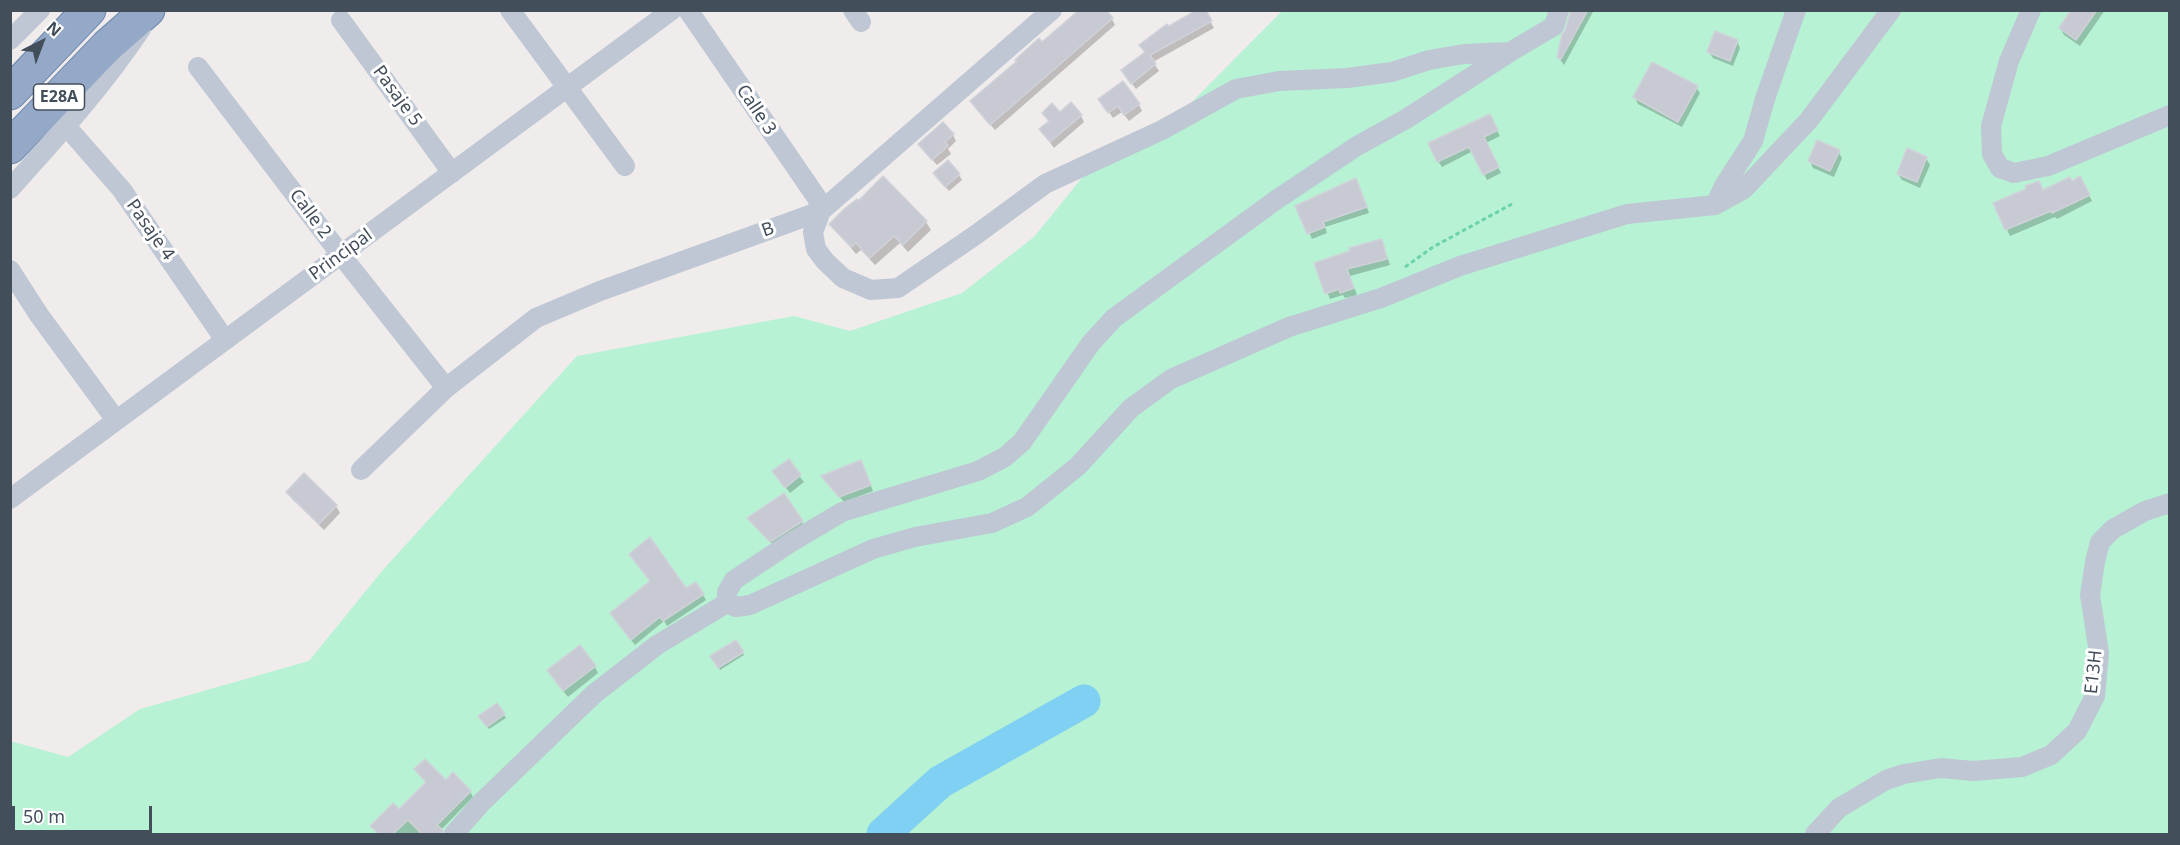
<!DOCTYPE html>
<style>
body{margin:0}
#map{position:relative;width:2180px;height:845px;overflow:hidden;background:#f0ecec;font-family:"Noto Sans",sans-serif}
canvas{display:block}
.frame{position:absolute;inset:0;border:12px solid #434e5b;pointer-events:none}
.north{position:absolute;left:12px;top:12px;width:60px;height:60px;-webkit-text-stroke:4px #fff;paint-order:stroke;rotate:42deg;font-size:16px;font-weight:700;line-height:24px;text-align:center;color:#434e5b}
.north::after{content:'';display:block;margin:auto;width:21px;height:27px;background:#434e5b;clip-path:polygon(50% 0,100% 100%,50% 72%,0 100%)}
.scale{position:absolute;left:12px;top:806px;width:140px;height:27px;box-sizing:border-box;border:3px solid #434e5b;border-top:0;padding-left:8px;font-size:18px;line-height:21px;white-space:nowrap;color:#434e5b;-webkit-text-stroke:4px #fff;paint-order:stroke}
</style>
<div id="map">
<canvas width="2180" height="845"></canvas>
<div class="frame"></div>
<div class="north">N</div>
<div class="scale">50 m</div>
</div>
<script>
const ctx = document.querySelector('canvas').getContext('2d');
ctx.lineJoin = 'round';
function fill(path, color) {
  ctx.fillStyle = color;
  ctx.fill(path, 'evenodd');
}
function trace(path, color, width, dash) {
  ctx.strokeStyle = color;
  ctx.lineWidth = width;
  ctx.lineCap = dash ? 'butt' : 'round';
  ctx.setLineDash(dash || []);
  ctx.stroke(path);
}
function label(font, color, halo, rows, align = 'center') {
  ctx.font = font + ' "Noto Sans",sans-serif';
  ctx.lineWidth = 6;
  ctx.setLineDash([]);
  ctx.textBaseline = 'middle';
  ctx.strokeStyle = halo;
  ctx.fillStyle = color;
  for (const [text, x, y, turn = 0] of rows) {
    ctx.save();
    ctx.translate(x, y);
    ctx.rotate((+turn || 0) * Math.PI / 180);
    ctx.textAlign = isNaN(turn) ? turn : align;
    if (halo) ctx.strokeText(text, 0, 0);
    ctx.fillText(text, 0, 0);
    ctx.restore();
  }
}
fill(new Path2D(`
 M 1282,11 L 2169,11 L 2169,834 L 11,834 L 10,741 L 68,757 L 140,709 L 309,661 L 382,571 L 577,356 L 794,316 L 850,331 L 962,293 L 1034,237 L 1094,163 L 1190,104 Z`), '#b6f2d3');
fill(new Path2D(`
 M 1204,10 L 1214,28 L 1153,62 L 1159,71 L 1136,89 L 1126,76 L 1146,53 L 1168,28 Z
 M 1572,10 L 1594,10 L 1564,65 L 1559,58 Z
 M 2073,10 L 2105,10 L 2080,46 L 2064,35 L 2060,28 Z
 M 1112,19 L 1115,25 L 995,130 L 976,108 Z
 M 1737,41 L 1740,48 L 1733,66 L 1713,58 L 1709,52 Z
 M 1696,87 L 1700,93 L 1682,127 L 1638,104 L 1635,97 Z
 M 1104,105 L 1139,105 L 1142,111 L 1129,121 L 1122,112 L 1113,118 Z
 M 1044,113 L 1081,116 L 1084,122 L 1054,148 L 1041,130 L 1050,122 Z
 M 1489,116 L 1500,136 L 1486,143 L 1501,173 L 1487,180 L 1473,151 L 1442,167 L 1438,161 Z
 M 953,135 L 956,141 L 948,149 L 951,154 L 937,165 L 924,150 Z
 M 1838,151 L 1842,158 L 1834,177 L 1813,168 L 1810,161 Z
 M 1926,158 L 1930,165 L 1920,188 L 1902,180 L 1898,174 Z
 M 935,174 L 959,175 L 962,180 L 949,191 Z
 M 883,178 L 926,222 L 931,230 L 908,252 L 900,243 L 875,265 L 861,250 L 856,254 L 831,224 L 858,203 Z
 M 2080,178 L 2092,201 L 2057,219 L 2055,217 L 2010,236 L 1995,204 L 2043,192 Z
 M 1356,179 L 1369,213 L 1325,227 L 1327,233 L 1312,239 L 1297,206 Z
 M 1382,241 L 1390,265 L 1350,276 L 1357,295 L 1345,298 L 1343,295 L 1330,299 L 1316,264 Z
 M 788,461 L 804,482 L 790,493 L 778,478 Z
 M 861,462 L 873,491 L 844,502 L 823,477 Z
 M 304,476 L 336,506 L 340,513 L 324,530 L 292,499 L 288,492 Z
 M 749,518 L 802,522 L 805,528 L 775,547 Z
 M 686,590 L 703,595 L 706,600 L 667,626 L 664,621 L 635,645 L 615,620 Z
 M 736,642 L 744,655 L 720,670 L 712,656 Z
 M 595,667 L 598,673 L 568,697 L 552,677 Z
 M 497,705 L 506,718 L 489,729 L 480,716 Z
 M 416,770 L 470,791 L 473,797 L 441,830 L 443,834 L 378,834 L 372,826 L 399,811 L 427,784 Z`), '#0003');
trace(new Path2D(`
 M 883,834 L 940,782 L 1084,701`), '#7fd0f3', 33);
const building = new Path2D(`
 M 1079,10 L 1106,10 L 1113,18 L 990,125 L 970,101 L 1017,61 L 1015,60 L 1039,38 L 1042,42 Z
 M 1197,10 L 1206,10 L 1212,21 L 1150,55 L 1156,64 L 1131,84 L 1121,70 L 1145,52 L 1139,45 L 1167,24 L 1169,26 Z
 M 1571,10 L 1588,10 L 1561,59 L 1557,58 L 1562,34 L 1565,30 Z
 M 2071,10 L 2097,10 L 2076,40 L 2059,28 Z
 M 1715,31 L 1738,40 L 1730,61 L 1707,52 Z
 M 1652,62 L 1698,86 L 1678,122 L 1633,97 Z
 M 1123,81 L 1140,104 L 1124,115 L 1118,106 L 1108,113 L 1098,99 Z
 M 1071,102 L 1082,115 L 1050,142 L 1039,129 L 1049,121 L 1042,113 L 1052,103 L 1060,112 Z
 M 1490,114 L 1498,130 L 1484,137 L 1499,167 L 1483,175 L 1469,147 L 1437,162 L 1428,143 Z
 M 943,122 L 954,134 L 945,142 L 948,146 L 932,160 L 918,144 Z
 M 1817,140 L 1840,150 L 1830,171 L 1808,161 Z
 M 1907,148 L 1927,157 L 1917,182 L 1897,174 Z
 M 948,160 L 960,174 L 945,187 L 933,173 Z
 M 883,176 L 927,221 L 903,245 L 894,236 L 870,258 L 856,243 L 851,247 L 829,224 L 844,209 L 857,199 L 858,201 Z
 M 2080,176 L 2090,195 L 2052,213 L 2051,211 L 2005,230 L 1993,203 L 2026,189 L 2025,186 L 2039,181 L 2043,190 L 2070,177 L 2072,181 Z
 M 1356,178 L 1367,207 L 1323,222 L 1325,227 L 1307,234 L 1295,206 Z
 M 1382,239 L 1387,259 L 1347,269 L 1354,288 L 1340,293 L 1339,289 L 1325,294 L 1314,263 L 1350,251 L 1349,248 Z
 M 789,459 L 801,475 L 785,488 L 772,471 Z
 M 861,460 L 871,485 L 839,497 L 821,476 Z
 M 304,473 L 337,505 L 319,524 L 286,492 Z
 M 784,493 L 803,521 L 770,542 L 747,518 Z
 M 650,537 L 686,588 L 696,582 L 704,594 L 663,621 L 660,617 L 631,640 L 610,613 L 650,581 L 629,554 Z
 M 736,640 L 744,652 L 718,668 L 710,656 Z
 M 580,645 L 596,666 L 563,691 L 547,670 Z
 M 497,703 L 505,714 L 487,727 L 478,716 Z
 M 425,759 L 446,780 L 453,772 L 471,791 L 437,825 L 443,830 L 442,834 L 422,834 L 408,820 L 393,834 L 379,834 L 370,826 L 393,803 L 399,809 L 426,782 L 414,769 Z`);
fill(building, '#c8cad3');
trace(building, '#d0d2d9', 1.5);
const trunk = new Path2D(`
 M 10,93 L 89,10
 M 10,147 L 107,46 L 148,10`);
trace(trunk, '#6b84ac', 35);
trace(new Path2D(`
 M 1405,267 L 1433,247 L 1512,204`), '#6bd3a9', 3, [4.5, 3]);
trace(new Path2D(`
 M 510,10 L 625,166
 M 688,10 L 817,198 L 821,211
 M 853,10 L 861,22
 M 2031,10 L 2009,61 L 1991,126 L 1992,154 L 2000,168 L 2014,173 L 2048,166 L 2170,115
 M 341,20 L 452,173
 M 10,40 L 40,10
 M 198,67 L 341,255 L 446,388
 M 66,126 L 122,190 L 225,340
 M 10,189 C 56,138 103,86 141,29
 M 1715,205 L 1724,186 L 1753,141 L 1765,99 L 1796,10
 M 821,211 L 813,232 L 816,249 L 825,261 L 843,278 L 871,290 L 898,288 L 977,234 L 1045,184 L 1162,130 L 1236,89 L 1279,81 L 1347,78 L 1392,72 L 1429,60 L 1464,54 L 1509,52
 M 10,270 L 39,315 L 116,420
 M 361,470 L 446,388 L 536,318 L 600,291 L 821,211 L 1052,10
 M 10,499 L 672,10
 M 727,603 L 736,607 L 750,605 L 873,549 L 915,537 L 992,523 L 1027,507 L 1078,466 L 1131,408 L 1171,379 L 1289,327 L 1381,298 L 1460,266 L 1627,214 L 1715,205 L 1744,189 L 1809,120 L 1891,10
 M 727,603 L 727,592 L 734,580 L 790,543 L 842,512 L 978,471 L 1005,457 L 1022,442 L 1091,343 L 1114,318 L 1276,200 L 1357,146 L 1406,119 L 1510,52 L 1554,26 L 1559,10
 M 454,834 L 482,802 L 594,694 L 657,645 L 727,603
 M 1815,834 L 1839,808 L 1886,780 L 1904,774 L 1941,768 L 1973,771 L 2022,767 L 2051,755 L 2077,731 L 2095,696 L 2099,653 L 2090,595 L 2095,562 L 2100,542 L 2113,529 L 2145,511 L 2170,503`), '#bec7d3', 20);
trace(trunk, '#94a8c7', 33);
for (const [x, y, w] of [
 [59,97,51]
]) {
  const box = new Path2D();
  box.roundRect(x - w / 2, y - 13, w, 26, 4.5);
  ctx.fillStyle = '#fff';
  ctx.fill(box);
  trace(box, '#434e5b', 1.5);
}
label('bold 16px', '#434e5b', null, [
 ["E28A",59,97]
]);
label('18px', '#434e5b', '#fff', [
 ["Pasaje 5",397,96,54],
 ["Calle 3",756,110,56],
 ["Calle 2",310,214,53],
 ["Pasaje 4",150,230,55],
 ["B",768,230,-20],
 ["Principal",341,255,-36],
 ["E13H",2094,672,-84]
]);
</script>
